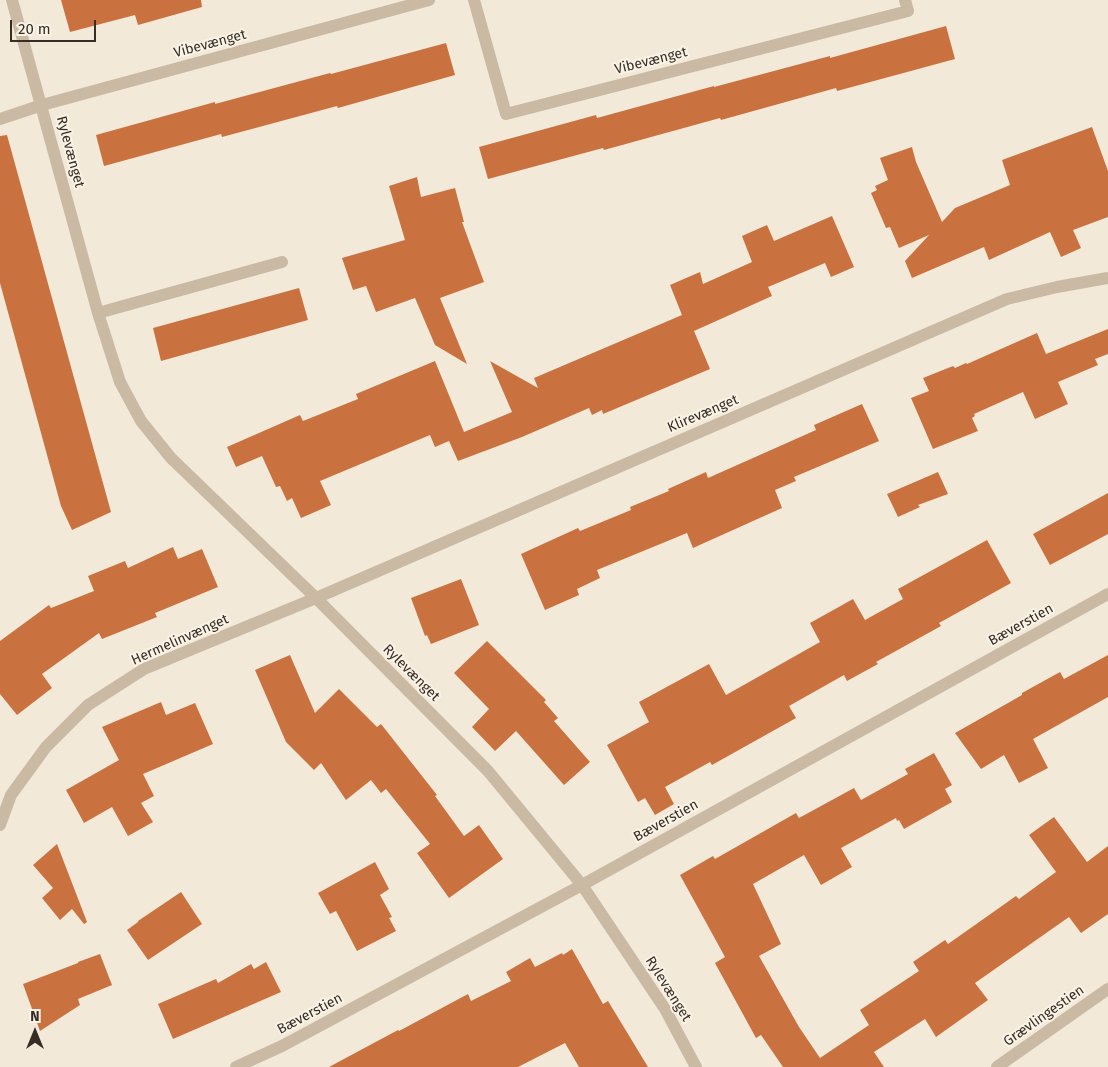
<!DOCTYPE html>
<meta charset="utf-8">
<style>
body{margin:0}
#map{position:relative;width:1108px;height:1067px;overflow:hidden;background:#f2e9d9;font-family:"Fira Sans",sans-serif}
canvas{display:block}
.north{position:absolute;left:10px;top:1007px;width:50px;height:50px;-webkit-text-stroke:4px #faf3e5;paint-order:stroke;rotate:0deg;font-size:14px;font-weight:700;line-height:20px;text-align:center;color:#362d26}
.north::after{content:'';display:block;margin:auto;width:18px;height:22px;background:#362d26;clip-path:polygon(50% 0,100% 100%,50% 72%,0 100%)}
.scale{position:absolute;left:10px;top:20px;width:86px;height:22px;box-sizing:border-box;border:2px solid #362d26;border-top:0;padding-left:6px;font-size:15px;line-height:18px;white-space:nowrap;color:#362d26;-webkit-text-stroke:4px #faf3e5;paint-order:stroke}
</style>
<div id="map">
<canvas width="1108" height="1067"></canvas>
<div class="north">N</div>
<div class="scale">20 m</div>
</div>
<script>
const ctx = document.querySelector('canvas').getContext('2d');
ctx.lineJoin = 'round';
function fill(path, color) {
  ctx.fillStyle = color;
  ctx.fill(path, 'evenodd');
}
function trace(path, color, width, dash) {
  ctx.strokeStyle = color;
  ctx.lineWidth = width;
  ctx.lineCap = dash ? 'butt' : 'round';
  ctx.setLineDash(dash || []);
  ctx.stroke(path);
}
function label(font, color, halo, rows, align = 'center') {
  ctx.font = font + ' "Fira Sans",sans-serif';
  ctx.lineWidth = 4;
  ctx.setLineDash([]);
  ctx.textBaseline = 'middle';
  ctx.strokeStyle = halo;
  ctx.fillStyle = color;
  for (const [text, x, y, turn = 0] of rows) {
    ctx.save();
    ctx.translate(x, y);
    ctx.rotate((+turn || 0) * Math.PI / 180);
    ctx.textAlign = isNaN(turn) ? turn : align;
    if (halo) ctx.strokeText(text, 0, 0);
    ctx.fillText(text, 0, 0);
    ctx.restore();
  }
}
fill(new Path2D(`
 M 61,0 L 201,0 L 202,7 L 138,25 L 135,15 L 70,32 Z
 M 946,26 L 955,59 L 837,91 L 836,88 L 721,120 L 720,118 L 604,150 L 603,148 L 488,179 L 479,147 L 596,115 L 597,118 L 714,86 L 714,87 L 830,56 L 830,58 Z
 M 446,43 L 455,75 L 338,108 L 337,106 L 222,137 L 221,134 L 104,166 L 96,135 L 215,102 L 215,104 L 330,73 L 331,74 Z
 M 1092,127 L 1108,171 L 1108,217 L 1073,230 L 1081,248 L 1061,257 L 1050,232 L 989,260 L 984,247 L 912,278 L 905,261 L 929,235 L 899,248 L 890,227 L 886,228 L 871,193 L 877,190 L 875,186 L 888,180 L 880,158 L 912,147 L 916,162 L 942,222 L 955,208 L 1010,185 L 1002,160 Z
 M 7,135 L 111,512 L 72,530 L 61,506 L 0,283 L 0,136 Z
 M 417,177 L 421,197 L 455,188 L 464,222 L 462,222 L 484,282 L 440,298 L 467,364 L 435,345 L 415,298 L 376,312 L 366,286 L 353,290 L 342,258 L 405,240 L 389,186 Z
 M 832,216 L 854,267 L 831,277 L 825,263 L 768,287 L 772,296 L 694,331 L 710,369 L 603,414 L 602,410 L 592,415 L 589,408 L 522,437 L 458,461 L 449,441 L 435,447 L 430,435 L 320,481 L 331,505 L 301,518 L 292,498 L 287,501 L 280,486 L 276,487 L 262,456 L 236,467 L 227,447 L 300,415 L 303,421 L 358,399 L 356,394 L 435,361 L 464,432 L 512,412 L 490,361 L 538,388 L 534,378 L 682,315 L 670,285 L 700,272 L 703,284 L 752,262 L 742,236 L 767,225 L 774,241 Z
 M 299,288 L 308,320 L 161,361 L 153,328 Z
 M 1108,329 L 1108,354 L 1095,359 L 1098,365 L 1058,382 L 1068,404 L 1035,419 L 1023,392 L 974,414 L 975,416 L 972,418 L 978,431 L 933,449 L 911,398 L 929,391 L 923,378 L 953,366 L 955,368 L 966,363 L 967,364 L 1037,333 L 1046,354 Z
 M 862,404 L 879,441 L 794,477 L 796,481 L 775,490 L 782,508 L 693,548 L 687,533 L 597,570 L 600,578 L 577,589 L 579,595 L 545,610 L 521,554 L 578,528 L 580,531 L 631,510 L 630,507 L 669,491 L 668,489 L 706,472 L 708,478 L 816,430 L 814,425 Z
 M 938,472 L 948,494 L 918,505 L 920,507 L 898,517 L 887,494 Z
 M 1108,493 L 1108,534 L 1050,565 L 1033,534 Z
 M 987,540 L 1011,583 L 939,623 L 941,626 L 876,662 L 878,664 L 847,681 L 844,675 L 789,706 L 796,718 L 712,765 L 710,762 L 665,787 L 674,804 L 655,815 L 645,798 L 638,802 L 607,745 L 649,722 L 639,702 L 709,664 L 726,695 L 820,642 L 810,623 L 853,599 L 865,620 L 903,599 L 898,589 Z
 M 173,547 L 178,559 L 202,549 L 218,587 L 155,613 L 157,617 L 102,639 L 99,633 L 42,674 L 52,688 L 17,715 L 0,694 L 0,641 L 49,605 L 51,608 L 94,591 L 88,576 L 125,561 L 128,568 Z
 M 461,579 L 479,625 L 431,644 L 427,635 L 425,636 L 411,598 Z
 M 487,641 L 546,700 L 544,702 L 558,718 L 554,721 L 590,762 L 564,785 L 516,731 L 495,751 L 472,727 L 489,709 L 454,673 Z
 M 290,655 L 315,713 L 339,689 L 377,727 L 381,724 L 437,795 L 435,796 L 464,836 L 479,825 L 503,859 L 449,898 L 417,853 L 430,844 L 386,789 L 381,793 L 371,780 L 346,800 L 321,763 L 314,770 L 286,742 L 255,670 Z
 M 1108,655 L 1108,697 L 1033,739 L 1048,768 L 1019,783 L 1004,755 L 981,769 L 955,733 L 1008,703 L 1022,695 L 1022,693 L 1060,672 L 1064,679 Z
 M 161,702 L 166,715 L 195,703 L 213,744 L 143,774 L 154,796 L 141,803 L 153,822 L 128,836 L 112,807 L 84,823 L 66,790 L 119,760 L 102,727 Z
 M 934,753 L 952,785 L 945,789 L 952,802 L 904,829 L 899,820 L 897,821 L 896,818 L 841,848 L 852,867 L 821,885 L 804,855 L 753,884 L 781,944 L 759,956 L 799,1027 L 820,1058 L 869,1025 L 860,1010 L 919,971 L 913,962 L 945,940 L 948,944 L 1016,896 L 1019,899 L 1056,872 L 1029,835 L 1054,817 L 1087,862 L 1108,846 L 1108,914 L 1081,933 L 1069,917 L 975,983 L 988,1000 L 936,1037 L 925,1019 L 874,1052 L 884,1067 L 783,1067 L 761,1035 L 756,1038 L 715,963 L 725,957 L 680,875 L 713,856 L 715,859 L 796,813 L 799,818 L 854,788 L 861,800 L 908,774 L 905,769 Z
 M 57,844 L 87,922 L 84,924 L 72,909 L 60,920 L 42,898 L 53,888 L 33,865 Z
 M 375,862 L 389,889 L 380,895 L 392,917 L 389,918 L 396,931 L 357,951 L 336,911 L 330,914 L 318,893 Z
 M 181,892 L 202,924 L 148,960 L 127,930 L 138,922 L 138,921 Z
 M 572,949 L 603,1004 L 608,1001 L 648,1067 L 579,1067 L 565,1043 L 518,1067 L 329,1067 L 398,1030 L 399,1031 L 468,994 L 471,1001 L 511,981 L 506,972 L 530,958 L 535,967 L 562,953 L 563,955 Z
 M 100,954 L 112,985 L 78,999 L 80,1005 L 40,1031 L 23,984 L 78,963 L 78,962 Z
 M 266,962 L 281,992 L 173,1039 L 158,1004 L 216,979 L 218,983 L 251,964 L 254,969 Z`), '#ca723f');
trace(new Path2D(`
 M 12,0 L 98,313 L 120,382 L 141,421 L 171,458 L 316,598 L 488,771 L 582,885 L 665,1009 L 696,1067
 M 474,0 L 506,114 L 908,11 L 905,0
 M 0,119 L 42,105 L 429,0
 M 98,313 L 282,262
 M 0,825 L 11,795 L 46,747 L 88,705 L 144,669 L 316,598 L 1007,299 L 1057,287 L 1108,278
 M 236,1067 L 282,1046 L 582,885 L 1108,594
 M 997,1067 L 1108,989`), '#cabaa4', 12);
label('14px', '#362d26', '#faf3e5', [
 ["Vibevænget",210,44,-15],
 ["Vibevænget",651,61,-14],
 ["Rylevænget",70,152,75],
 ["Klirevænget",703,414,-23],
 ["Bæverstien",1021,625,-29],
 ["Hermelinvænget",180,640,-24],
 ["Rylevænget",411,673,45],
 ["Bæverstien",666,821,-29],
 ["Rylevænget",668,989,58],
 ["Bæverstien",310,1014,-28],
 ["Grævlingestien",1044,1016,-35]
]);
</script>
